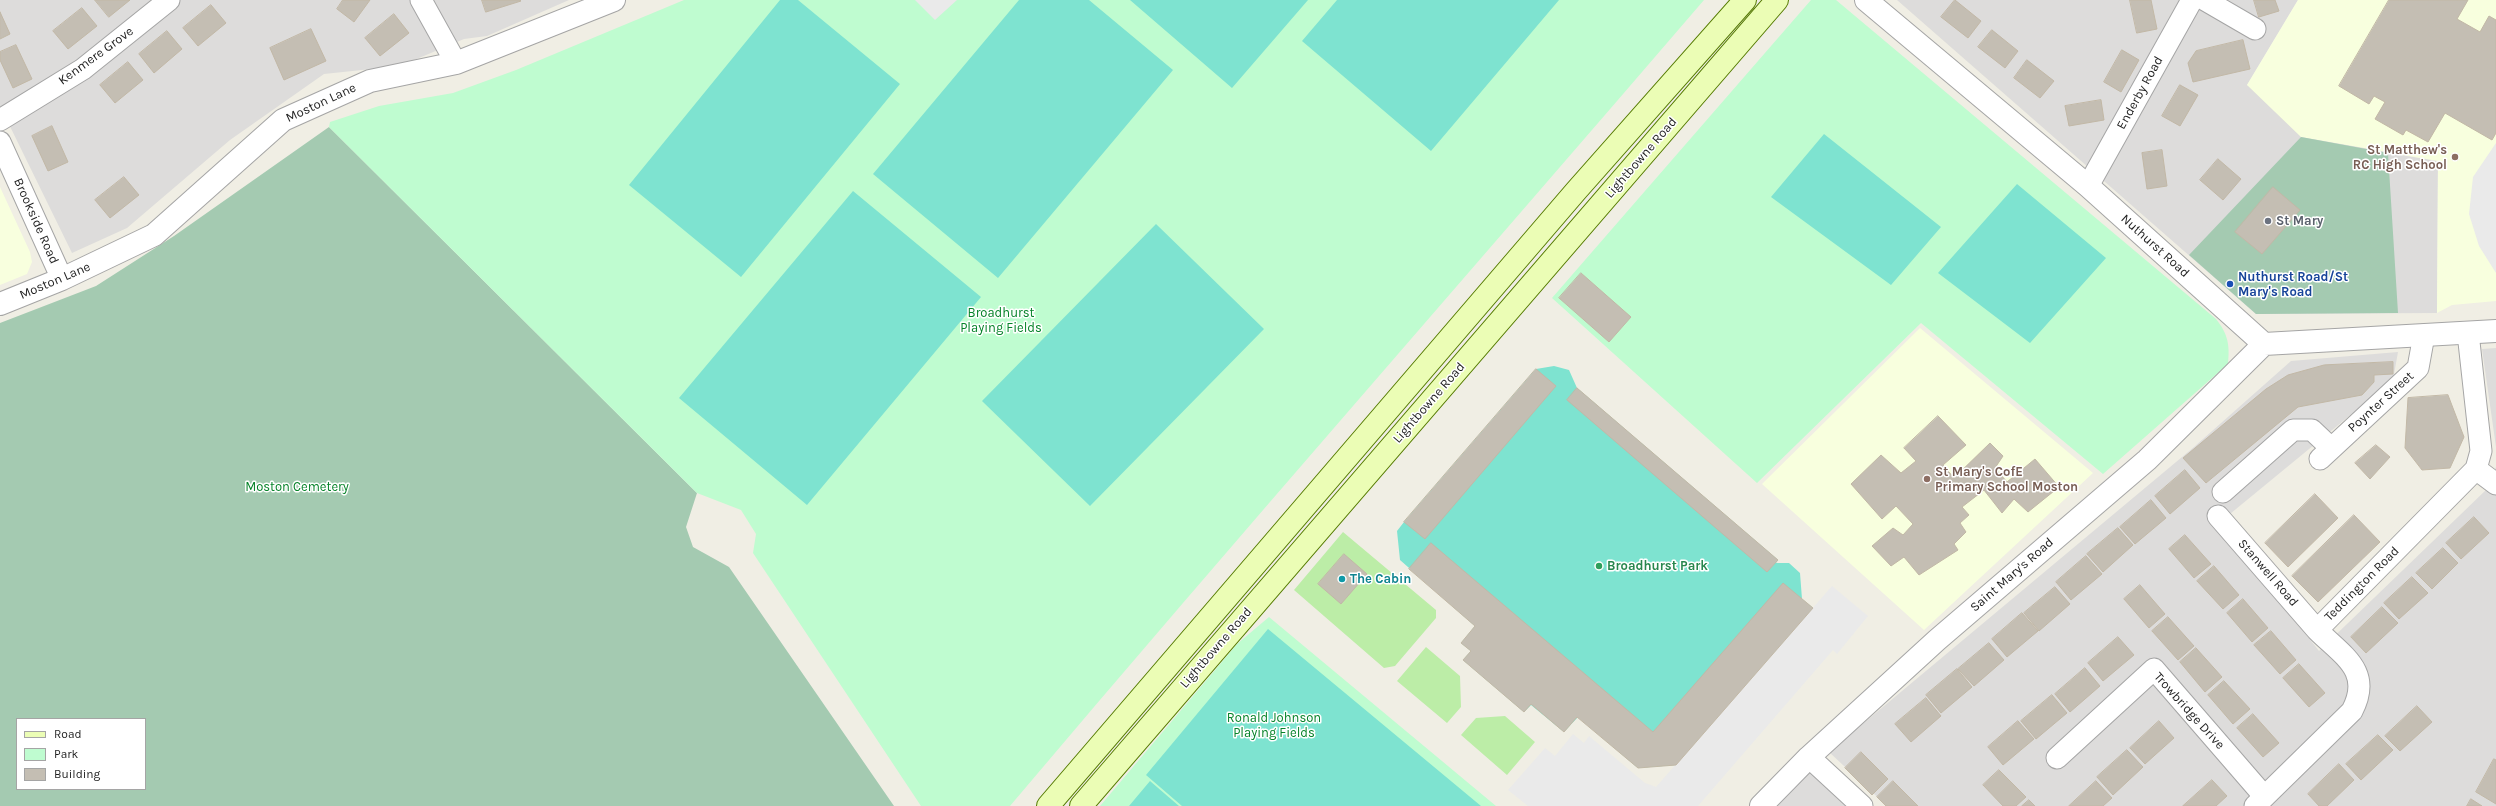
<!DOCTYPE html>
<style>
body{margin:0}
#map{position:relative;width:2496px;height:806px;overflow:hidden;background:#f0eee4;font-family:Karla,sans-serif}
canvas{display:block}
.legend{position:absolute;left:16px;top:718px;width:130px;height:72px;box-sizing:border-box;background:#fff;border:1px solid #a5a5a5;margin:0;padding:5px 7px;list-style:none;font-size:12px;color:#1e1e1e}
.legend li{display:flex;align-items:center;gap:8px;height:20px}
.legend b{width:20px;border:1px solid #a5a5a5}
</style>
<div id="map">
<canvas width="2496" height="806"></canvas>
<ul class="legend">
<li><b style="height:5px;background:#ebfdb5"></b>Road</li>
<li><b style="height:11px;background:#bffcd0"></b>Park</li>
<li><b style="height:11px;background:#c4beb3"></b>Building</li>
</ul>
</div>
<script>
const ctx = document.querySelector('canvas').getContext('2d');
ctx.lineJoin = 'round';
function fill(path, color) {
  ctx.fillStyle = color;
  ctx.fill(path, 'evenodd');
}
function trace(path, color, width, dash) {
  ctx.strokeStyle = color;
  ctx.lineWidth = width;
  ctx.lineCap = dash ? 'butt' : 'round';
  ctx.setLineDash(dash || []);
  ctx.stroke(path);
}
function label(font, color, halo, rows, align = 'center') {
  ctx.font = font + ' Karla,sans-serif';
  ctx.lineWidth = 3;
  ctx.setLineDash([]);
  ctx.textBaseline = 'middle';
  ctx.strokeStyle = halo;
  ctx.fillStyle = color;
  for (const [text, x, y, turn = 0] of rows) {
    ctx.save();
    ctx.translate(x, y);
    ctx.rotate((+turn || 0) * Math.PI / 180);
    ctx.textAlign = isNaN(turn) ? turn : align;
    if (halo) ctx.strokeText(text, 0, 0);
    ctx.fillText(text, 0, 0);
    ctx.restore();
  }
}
fill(new Path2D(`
 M 0,0 L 569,0 L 487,36 L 464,39 L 400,66 L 324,74 L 230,140 L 127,228 L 72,253 L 0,106 Z
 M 1897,0 L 2298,0 L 2247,85 L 2388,153 L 2438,161 L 2437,313 L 2256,314 Z
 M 2496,348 L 2496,447 L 2482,349 Z
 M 2398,352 L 2393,380 L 2219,523 L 2319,651 L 2487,489 L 2496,467 L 2496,806 L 1887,806 L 1829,752 L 2194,447 L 2291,361 Z
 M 1809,757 L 1862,806 L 1761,806 Z`), '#dddcdb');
fill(new Path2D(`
 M 2298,0 L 2496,0 L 2496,301 L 2452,305 L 2437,313 L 2438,161 L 2301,137 L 2247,85 Z
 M 0,187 L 30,252 L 32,262 L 27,274 L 0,285 Z
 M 1920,328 L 2093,473 L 1924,630 L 1762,484 Z`), '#f8ffde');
fill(new Path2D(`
 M 1343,532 L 1436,610 L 1436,618 L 1395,666 L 1384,668 L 1294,590 Z
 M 1426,647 L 1460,676 L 1461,707 L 1447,723 L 1397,681 Z
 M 1505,716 L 1535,742 L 1507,775 L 1461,735 L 1476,718 Z`), '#bceda7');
fill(new Path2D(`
 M 329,127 L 697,493 L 686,527 L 693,547 L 729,567 L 894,806 L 0,806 L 0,323 L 96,286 L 174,236 ZM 17,719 L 145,719 L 145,789 L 17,789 Z
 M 2301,137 L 2388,153 L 2398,313 L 2256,314 L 2189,255 Z`), '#a4cab1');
fill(new Path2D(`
 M 684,0 L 1704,0 C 1473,269 1239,535 1010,806 L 921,806 L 753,553 L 756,534 L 741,510 L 697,493 L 329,127 L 330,122 L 379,106 L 453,93 L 516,70 Z
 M 1811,0 L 1836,0 L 2216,319 C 2228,334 2230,345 2228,364 L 2103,474 L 1921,323 L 1757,483 L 1552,298 Z
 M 1269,617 L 1496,806 L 1100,806 L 1237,644 Z`), '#bffcd0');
fill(new Path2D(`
 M 780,0 L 798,0 L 900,84 L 741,277 L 629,185 Z
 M 1019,0 L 1089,0 L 1173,70 L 998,278 L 873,174 Z
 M 1130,0 L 1308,0 L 1232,88 Z
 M 1337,0 L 1559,0 L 1431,151 L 1302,41 Z
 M 1824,134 L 1941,227 L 1891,285 L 1771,197 Z
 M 2017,184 L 2106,258 L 2030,343 L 1938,273 Z
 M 853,191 L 981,297 L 807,505 L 679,398 Z
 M 1156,224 L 1264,329 L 1090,506 L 982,401 Z
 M 1554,366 L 1569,370 L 1577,388 L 1778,560 L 1776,563 L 1789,563 L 1800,573 L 1802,599 L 1813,608 L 1676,765 L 1638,768 L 1578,717 L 1564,732 L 1531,705 L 1524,712 L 1463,660 L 1471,651 L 1461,643 L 1475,626 L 1400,560 L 1397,531 L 1404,522 L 1536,369 Z
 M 1268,629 L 1481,806 L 1182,806 L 1146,775 Z
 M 1150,781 L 1179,806 L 1129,806 Z`), '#7ee3d0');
fill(new Path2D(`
 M 915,0 L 957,0 L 935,20 Z
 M 2496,143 L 2496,273 L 2479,246 L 2469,214 L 2473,177 Z
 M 1832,586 L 1868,616 L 1837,654 L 1833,650 L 1698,806 L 1528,806 L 1508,790 L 1545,748 L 1555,756 L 1573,734 L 1584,743 L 1589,736 L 1645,783 L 1656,787 Z`), '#eaeaea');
const building = new Path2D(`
 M 95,0 L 130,0 L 109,17 Z
 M 343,0 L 370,0 L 354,22 L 337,9 Z
 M 482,0 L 520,0 L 521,1 L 486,12 Z
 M 1955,0 L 1981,21 L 1968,38 L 1941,17 Z
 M 2130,0 L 2151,0 L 2157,29 L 2137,33 Z
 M 2254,0 L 2275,0 L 2279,11 L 2259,17 Z
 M 2389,0 L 2468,0 L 2457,19 L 2480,32 L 2489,16 L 2496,20 L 2496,133 L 2492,140 L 2445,113 L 2428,142 L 2406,130 L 2403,135 L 2375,119 L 2385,102 L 2374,96 L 2369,104 L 2339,86 Z
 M 211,5 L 226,23 L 198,46 L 183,28 Z
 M 82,8 L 97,26 L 68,49 L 53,31 Z
 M 0,12 L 10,34 L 0,39 Z
 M 394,14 L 409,33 L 380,56 L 365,38 Z
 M 311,29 L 326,61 L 284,80 L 270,48 Z
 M 1992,30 L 2018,51 L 2005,68 L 1978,47 Z
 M 167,31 L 182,49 L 154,73 L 139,54 Z
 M 2243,40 L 2250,69 L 2193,82 L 2188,63 L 2196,51 Z
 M 16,45 L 32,79 L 13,88 L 0,60 L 0,52 Z
 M 2122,50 L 2139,60 L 2121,92 L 2104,82 Z
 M 2027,60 L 2054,81 L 2040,98 L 2014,78 Z
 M 128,62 L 143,80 L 115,103 L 100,85 Z
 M 2180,85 L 2198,95 L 2180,126 L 2162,116 Z
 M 2101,100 L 2104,120 L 2069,126 L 2065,106 Z
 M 52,126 L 68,162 L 48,171 L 32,136 Z
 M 2162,150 L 2167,186 L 2147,189 L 2142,153 Z
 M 2218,159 L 2241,179 L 2223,200 L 2200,180 Z
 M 124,177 L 139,195 L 110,218 L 95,200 Z
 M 2273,187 L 2300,210 L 2262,254 L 2235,232 Z
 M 1581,273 L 1631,317 L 1609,342 L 1559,298 Z
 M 2393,362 L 2393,374 L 2374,375 L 2374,382 L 2362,395 L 2298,407 L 2206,483 L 2183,458 L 2266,389 L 2288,375 L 2324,365 Z
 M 1536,369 L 1556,386 L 1425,539 L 1404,522 Z
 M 1577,388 L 1778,560 L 1767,572 L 1567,400 Z
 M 2448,395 L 2464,437 L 2450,468 L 2422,470 L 2405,448 L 2408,398 Z
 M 1938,416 L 1966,445 L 1943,465 L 1954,478 L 1990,443 L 2003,456 L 1995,468 L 2007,482 L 2035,459 L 2059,487 L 2028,512 L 2014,499 L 2002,513 L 1984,490 L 1962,507 L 1969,515 L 1960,523 L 1966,532 L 1954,544 L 1958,550 L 1919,575 L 1904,557 L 1891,566 L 1872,546 L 1893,528 L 1903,535 L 1913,524 L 1896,506 L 1882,519 L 1851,484 L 1881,455 L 1901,473 L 1916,461 L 1904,448 Z
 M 2376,445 L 2390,457 L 2370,479 L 2355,463 Z
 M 2185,470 L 2200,488 L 2170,514 L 2155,496 Z
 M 2315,494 L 2338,518 L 2288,567 L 2265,543 Z
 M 2151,500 L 2166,518 L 2135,544 L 2120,527 Z
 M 2354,515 L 2380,542 L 2318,602 L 2292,576 Z
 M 2474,517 L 2489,533 L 2461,559 L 2446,543 Z
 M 2118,528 L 2133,545 L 2103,572 L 2087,554 Z
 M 2185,535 L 2211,564 L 2194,578 L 2169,549 Z
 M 1431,543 L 1653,732 L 1783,583 L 1813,608 L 1676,765 L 1638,768 L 1577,717 L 1564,732 L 1531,704 L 1524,712 L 1463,660 L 1471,651 L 1461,643 L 1475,626 L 1409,569 Z
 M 2443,548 L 2458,563 L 2432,589 L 2416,573 Z
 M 1344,554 L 1367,574 L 1341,604 L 1318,584 Z
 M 2086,556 L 2102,574 L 2071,600 L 2056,582 Z
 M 2214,566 L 2239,595 L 2223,609 L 2197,581 Z
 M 2412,577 L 2428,593 L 2399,619 L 2384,603 Z
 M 2140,585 L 2165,614 L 2149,628 L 2124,599 Z
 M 2055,587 L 2070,604 L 2039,631 L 2024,613 Z
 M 2243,599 L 2268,628 L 2252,642 L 2227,613 Z
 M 2382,607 L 2398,623 L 2366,653 L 2351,637 Z
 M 2022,613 L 2038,631 L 2007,657 L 1992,639 Z
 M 2168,617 L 2194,646 L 2178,660 L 2152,631 Z
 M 2271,631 L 2296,660 L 2280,674 L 2254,645 Z
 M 2118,637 L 2134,655 L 2103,681 L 2088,663 Z
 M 1989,643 L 2004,660 L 1974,686 L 1958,669 Z
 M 2196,648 L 2222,677 L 2205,692 L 2180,662 Z
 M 2299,664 L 2325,693 L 2309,707 L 2283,678 Z
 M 2085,668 L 2100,686 L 2070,712 L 2055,694 Z
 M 1957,669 L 1972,687 L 1941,713 L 1926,695 Z
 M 2224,681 L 2250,709 L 2233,724 L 2208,695 Z
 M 2052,695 L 2067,713 L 2036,739 L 2021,721 Z
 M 1926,698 L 1941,716 L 1911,742 L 1895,724 Z
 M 2417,706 L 2432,722 L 2400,751 L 2385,736 Z
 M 2253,714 L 2279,743 L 2263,757 L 2237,728 Z
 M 2018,721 L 2034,739 L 2003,765 L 1988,747 Z
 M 2159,721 L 2174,738 L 2145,764 L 2130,748 Z
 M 2378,735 L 2393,750 L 2361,780 L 2346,764 Z
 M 2127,750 L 2143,767 L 2113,795 L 2097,777 Z
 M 1861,752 L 1888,779 L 1872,795 L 1845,768 Z
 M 2494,759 L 2496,760 L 2496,804 L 2476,792 Z
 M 2339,764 L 2354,780 L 2327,806 L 2319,806 L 2308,794 Z
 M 1999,770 L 2026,797 L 2016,806 L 2003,806 L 1983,785 Z
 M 2212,780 L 2227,796 L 2216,806 L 2183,806 Z
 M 1893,781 L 1918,806 L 1886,806 L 1877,797 Z
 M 2096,781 L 2112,798 L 2103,806 L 2069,806 Z
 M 2471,799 L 2482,806 L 2467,806 Z
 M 2029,800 L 2035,806 L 2022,806 Z`);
fill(building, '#c4beb3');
trace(building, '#c2b8a6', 1);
const minor = new Path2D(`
 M 421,0 L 456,63
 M 2205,0 L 2255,29
 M 0,120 L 83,69 L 169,0
 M 0,142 L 62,279
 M 2088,186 L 2192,0
 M 2320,459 L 2418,368 L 2424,335
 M 2476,469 L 2496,484
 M 2223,492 L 2293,430 L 2312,430 L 2331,448
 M 2218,516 L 2317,630
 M 1809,757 L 1862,806
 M 2057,758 L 2154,669 L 2264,796
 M 2255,806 L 2352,711 C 2373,671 2343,656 2317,630 L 2476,469 L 2481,451 L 2468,333`);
const tertiary = new Path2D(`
 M 1866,0 L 2088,186 L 2264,344 L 2496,331
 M 0,304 L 62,279 L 154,235 L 283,120 L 370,81 L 456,63 L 614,0
 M 1761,806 L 1809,757 L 1937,640 L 2147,460 L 2264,344`);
const secondary = new Path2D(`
 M 1048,806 L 1576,191 L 1745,0
 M 1081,806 L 1777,0`);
trace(minor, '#a5a5a5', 23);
trace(tertiary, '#a5a5a5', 24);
trace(secondary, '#557b00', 24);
trace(minor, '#fff', 21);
trace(tertiary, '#fff', 22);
trace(secondary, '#ebfdb5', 22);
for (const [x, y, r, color] of [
 [2455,157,4,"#8d6e63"],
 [2268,221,4,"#6b7280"],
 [2230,284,4,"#1a4fb4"],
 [1927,479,4,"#8d6e63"],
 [1599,566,4,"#2e9e5b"],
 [1342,579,4,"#0f9aa8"]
]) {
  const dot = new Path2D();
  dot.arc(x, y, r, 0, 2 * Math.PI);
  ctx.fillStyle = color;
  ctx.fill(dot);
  trace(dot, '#fff', 1.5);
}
label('13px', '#1e1e1e', '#fff', [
 ["Kenmere Grove",96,56,-36],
 ["Enderby Road",2140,93,-61],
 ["Moston Lane",321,103,-25],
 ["Lightbowne Road",1641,158,-49],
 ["Brookside Road",36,221,66],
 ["Nuthurst Road",2155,246,42],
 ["Moston Lane",55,281,-23],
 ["Poynter Street",2381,402,-42],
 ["Lightbowne Road",1429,403,-49],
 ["Stanwell Road",2268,573,49],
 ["Saint Mary's Road",2012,575,-41],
 ["Teddington Road",2362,584,-45],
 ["Lightbowne Road",1216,648,-49],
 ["Trowbridge Drive",2189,711,48]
]);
label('bold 13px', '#785e54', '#fff', [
 ["St Matthew's",2447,150],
 ["RC High School",2447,165],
 ["St Mary's CofE",1935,472,"left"],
 ["Primary School Moston",1935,487,"left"]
], 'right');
label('bold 13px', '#5b616d', '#fff', [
 ["St Mary",2276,221]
], 'left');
label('bold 13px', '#164399', '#fff', [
 ["Nuthurst Road/St",2238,277],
 ["Mary's Road",2238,292]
], 'left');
label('13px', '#068329', '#fff', [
 ["Broadhurst",1001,313],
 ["Playing Fields",1001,328],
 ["Moston Cemetery",297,487],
 ["Ronald Johnson",1274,718],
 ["Playing Fields",1274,733]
]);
label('bold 13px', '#27864d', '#fff', [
 ["Broadhurst Park",1607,566]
], 'left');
label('bold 13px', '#0d838f', '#fff', [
 ["The Cabin",1350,579]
], 'left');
</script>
